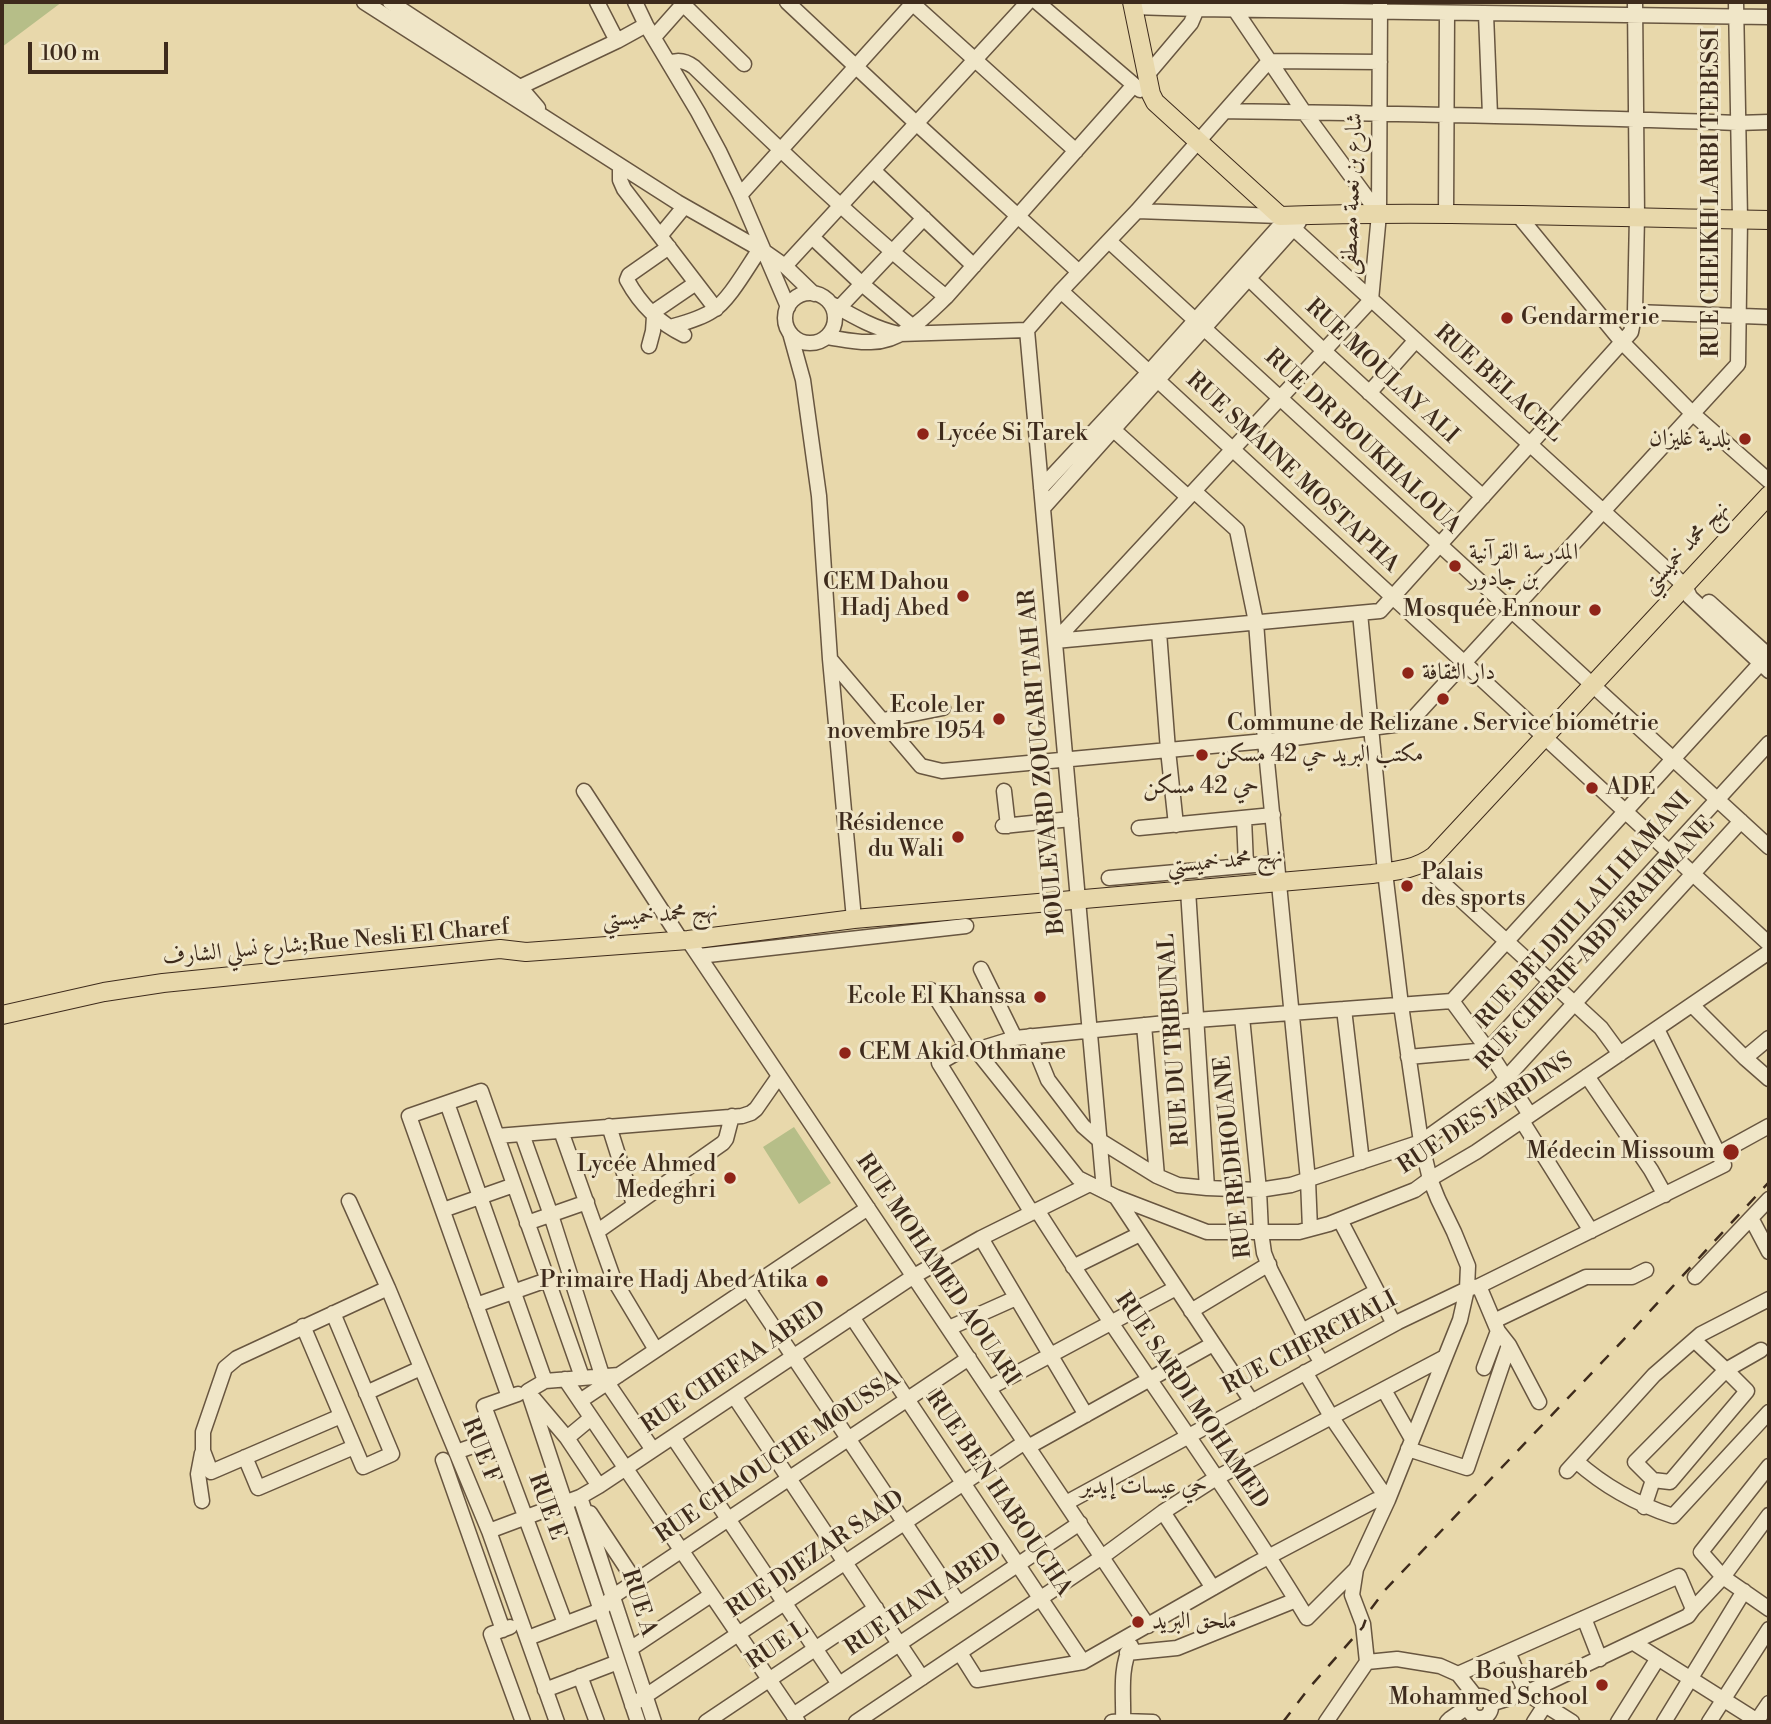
<!DOCTYPE html>
<meta charset="utf-8">
<style>
body{margin:0}
#map{position:relative;width:1771px;height:1724px;overflow:hidden;background:#e8d8ab;font-family:"Libre Bodoni",serif}
canvas{display:block}
.frame{position:absolute;inset:0;border:4px solid #3e2b1c;pointer-events:none}
.scale{position:absolute;left:28px;top:42px;width:140px;height:32px;box-sizing:border-box;border:4px solid #3e2b1c;border-top:0;padding-left:9px;font-size:21px;line-height:24px;white-space:nowrap;color:#3e2b1c;-webkit-text-stroke:5px #f0e6c8;paint-order:stroke}
</style>
<div id="map">
<canvas width="1771" height="1724"></canvas>
<div class="frame"></div>
<div class="scale">100 m</div>
</div>
<script>
const ctx = document.querySelector('canvas').getContext('2d');
ctx.lineJoin = 'round';
function fill(path, color) {
  ctx.fillStyle = color;
  ctx.fill(path, 'evenodd');
}
function trace(path, color, width, dash) {
  ctx.strokeStyle = color;
  ctx.lineWidth = width;
  ctx.lineCap = dash ? 'butt' : 'round';
  ctx.setLineDash(dash || []);
  ctx.stroke(path);
}
function label(font, color, halo, rows, align = 'center') {
  ctx.font = font + ' "Libre Bodoni",Amiri,serif';
  ctx.lineWidth = 6;
  ctx.setLineDash([]);
  ctx.textBaseline = 'middle';
  ctx.strokeStyle = halo;
  ctx.fillStyle = color;
  for (const [text, x, y, turn = 0] of rows) {
    ctx.save();
    ctx.translate(x, y);
    ctx.rotate((+turn || 0) * Math.PI / 180);
    ctx.textAlign = isNaN(turn) ? turn : align;
    if (halo) ctx.strokeText(text, 0, 0);
    ctx.fillText(text, 0, 0);
    ctx.restore();
  }
}
fill(new Path2D(`
 M 2,2 L 62,2 L 2,47 Z
 M 794,1127 L 831,1183 L 799,1204 L 763,1147 Z`), '#b6be88');
const minor = new Path2D(`
 M 364,2 L 677,202 L 765,252 L 785,266 L 814,294
 M 390,2 L 520,87 L 538,108
 M 597,2 L 617,41
 M 635,2 L 646,25 L 698,112 L 719,151 L 740,195 L 788,307
 M 787,2 L 916,123 L 1079,272
 M 911,2 L 1076,151
 M 1037,2 L 1140,90
 M 683,4 L 744,64
 M 1231,4 L 1304,112 L 1379,214
 M 1133,7 L 1197,9 L 1191,23 L 1147,75
 M 1197,9 L 1769,17
 M 1486,14 L 1490,115
 M 654,37 L 685,2
 M 669,63 C 678,59 686,61 694,67 C 776,146 858,225 946,297
 M 520,87 L 617,41 L 646,25
 M 1226,111 C 1396,114 1567,116 1737,123 L 1769,122
 M 620,166 L 620,180 L 624,189 L 716,309
 M 874,171 L 974,266
 M 740,195 L 914,2
 M 1137,211 L 1280,216 L 1685,586 L 1690,597 L 1769,671
 M 1446,215 L 1447,13
 M 1518,215 L 1622,342 L 1692,413 L 1769,481
 M 660,236 L 684,207
 M 812,237 L 862,284 L 912,326
 M 1109,241 L 1769,847
 M 669,247 L 629,275 L 627,280 C 640,304 659,323 684,335
 M 785,266 L 1028,2
 M 1244,274 L 1324,351 L 1483,497
 M 1061,291 L 1769,944
 M785 318a25 25 0 1 1 50 0a25 25 0 1 1-50 0Z
 M 830,303 C 853,316 873,328 899,334 L 1027,330 L 1061,291 L 1137,211 L 1269,61 L 1380,62
 M 839,308 L 924,218
 M 1635,312 L 1769,317
 M 652,313 L 696,283
 M 670,327 C 684,323 700,319 712,311 C 729,301 748,266 760,249
 M 1027,330 L 1104,1190
 M 790,333 L 803,380 L 819,496 L 830,659 L 854,919
 M 827,337 C 841,339 857,343 871,342 C 902,342 926,316 946,297 L 1134,85
 M 649,346 L 653,331 L 654,316
 M 1369,393 L 1416,340
 M 1106,423 L 1188,497
 M 1041,488 L 1149,372 L 1285,220
 M 1194,491 L 1237,530 L 1256,622 L 1265,741 L 1308,1180 L 1310,1229
 M 1043,508 L 1299,222
 M 1709,602 L 1769,656
 M 1159,632 L 1168,750 L 1176,825
 M 1055,641 L 1380,611 L 1631,332 L 1635,312 L 1637,216 L 1635,2
 M 1055,641 L 1371,300 L 1379,214 L 1380,2
 M 830,659 L 921,766 L 942,771 L 1287,739 L 1409,723 L 1738,364 L 1740,219 L 1736,2
 M 883,720 L 943,708
 M 584,791 L 681,940
 M 1004,791 L 1008,826
 M 1244,818 L 1246,865
 M 1003,826 L 1071,819
 M 1139,828 L 1273,815
 M 1422,864 L 1574,1003 L 1601,1028 L 1620,1054
 M 1109,878 L 1277,863
 M 1188,890 L 1207,1188
 M 688,940 L 1148,1626
 M 699,956 L 966,926
 M 981,969 L 1015,1038
 M 931,990 L 967,1047
 M 1452,1001 L 1769,654
 M 1452,1001 L 1488,1050 L 1530,1115
 M 1692,1005 L 1745,1058 L 1769,1079
 M 1344,1009 L 1362,1162
 M 1242,1017 L 1259,1190 L 1261,1232 L 1264,1253 L 1271,1271 L 1302,1331 L 1322,1363
 M 1144,1025 L 1157,1176
 M 1030,1036 L 1048,1080 L 1083,1126 L 1099,1140 L 1157,1176 L 1178,1185 L 1207,1188 L 1259,1190 L 1291,1185 L 1421,1142 L 1498,1087 L 1741,821
 M 976,1050 L 1078,1178 L 1116,1197 L 1207,1232 L 1299,1232 L 1329,1224 L 1415,1190 L 1430,1179 L 1476,1152 L 1769,952
 M 1408,1057 L 1488,1050 L 1769,743
 M 1745,1058 L 1769,1038
 M 1587,1076 L 1651,1170 L 1665,1195
 M 447,1103 L 545,1381
 M 1522,1121 L 1591,1231
 M 609,1126 L 634,1205
 M 561,1131 L 614,1280 L 656,1350
 M 522,1134 L 551,1215 L 602,1375 L 653,1450
 M 497,1136 L 742,1116 L 751,1113 L 756,1109 L 779,1076
 M 1718,1154 L 1769,1126
 M 1116,1197 L 1252,1402
 M 349,1201 L 388,1288 L 489,1531 L 557,1722
 M 443,1210 L 514,1185
 M 1037,1210 C 1124,1348 1222,1478 1307,1618 L 1356,1569
 M 1032,1213 L 939,1063 L 967,1047 L 976,1050 L 1015,1038 L 1196,1020 L 1452,1001
 M 1751,1218 L 1769,1252
 M 1340,1220 L 1394,1324
 M 527,1223 L 587,1202
 M 598,1231 L 723,1143 L 726,1139 L 732,1116
 M 981,1238 L 1086,1415
 M 1073,1267 L 1140,1234
 M 1695,1277 L 1769,1199
 M 1479,1286 L 1498,1331 L 1509,1345 L 1539,1402
 M 748,1289 L 959,1604
 M 476,1305 L 547,1280
 M 1191,1311 L 1269,1264
 M 852,1317 L 1083,1662
 M 1494,1321 L 1586,1277 L 1632,1277 L 1646,1270
 M 303,1326 L 363,1467 L 392,1454 L 333,1313
 M 949,1328 L 1016,1298
 M 1302,1331 L 1377,1291
 M 1694,1340 L 1726,1370 L 1635,1462 L 1653,1480 L 1670,1482 L 1747,1391 L 1726,1370 L 1761,1350
 M 1484,1368 L 1498,1331
 M 1305,1372 L 1332,1418 L 1388,1500
 M 619,1375 L 545,1381 L 528,1391 L 638,1722
 M 565,1379 L 798,1722
 M 989,1388 L 1176,1288
 M 1384,1390 L 1412,1439
 M 366,1393 L 421,1368
 M 518,1394 L 484,1406 L 565,1623
 M 734,1396 L 922,1678
 M 509,1397 L 409,1116 L 481,1091 L 582,1377
 M 534,1399 L 567,1438 L 599,1486
 M 580,1401 L 868,1208
 M 341,1416 L 211,1472 L 203,1451 L 203,1432 L 225,1368 L 237,1358 L 388,1288
 M 673,1437 L 839,1684
 M 567,1438 L 591,1418
 M 1028,1447 L 1213,1344
 M 1408,1449 L 1467,1468 L 1509,1345
 M 456,1452 L 496,1438
 M 245,1457 L 258,1488 L 354,1447
 M 443,1460 L 503,1630
 M 1576,1461 C 1605,1487 1636,1504 1673,1516 L 1769,1412
 M 1769,1466 L 1701,1552 L 1723,1577 L 1769,1609
 M 1567,1471 L 1654,1375 L 1701,1334 L 1769,1299
 M 580,1497 L 654,1722
 M 202,1501 L 198,1474 L 202,1453
 M 1066,1503 L 1398,1322 L 1467,1289 L 1479,1286 L 1724,1165 L 1657,1029
 M 1644,1507 L 1653,1480
 M 1163,1512 L 1213,1588
 M 590,1513 L 635,1581
 M 489,1531 L 580,1497 L 599,1486 L 914,1276 L 981,1238 L 1090,1184
 M 1584,1618 L 1600,1659
 M 510,1627 L 491,1634 L 523,1722
 M 528,1638 L 601,1610 L 612,1597 L 969,1358
 M 1634,1643 L 1759,1722
 M 630,1649 L 711,1595
 M 1508,1652 L 1526,1693 L 1572,1722
 M 960,1653 L 977,1680 L 1083,1662 L 1253,1565 L 1376,1500 L 1388,1500
 M 1127,1653 L 1177,1648 L 1296,1600
 M 1367,1662 L 1397,1659 L 1440,1666 L 1458,1674 L 1476,1697
 M 1458,1674 L 1679,1576 L 1693,1609
 M 580,1676 L 597,1722
 M 545,1690 L 618,1662
 M1469 1707a11 11 0 1 1 22 0a11 11 0 1 1-22 0Z
 M 1490,1704 L 1526,1693 L 1688,1616 L 1693,1609 L 1723,1577 L 1769,1515
 M 632,1705 L 1025,1442
 M 793,1715 L 1080,1523
 M 706,1722 L 876,1608
 M 856,1722 L 1102,1557 L 1163,1512 L 1216,1478 L 1445,1357
 M 1112,1722 L 1123,1721 L 1153,1722
 M 1123,1722 C 1124,1697 1119,1669 1131,1646
 M 1326,1722 L 1367,1662 L 1363,1624 L 1352,1595 L 1356,1569 L 1388,1500 L 1460,1320 L 1467,1289 L 1468,1266 L 1454,1232 L 1438,1199 L 1430,1179 L 1421,1142 L 1401,1005 L 1385,872 L 1360,613
 M 1447,1722 L 1450,1719 L 1470,1705
 M 1534,1722 L 1545,1705
 M 1618,1722 L 1658,1658
 M 1664,1722 L 1744,1591
 M 1709,1722 L 1769,1629
 M 1756,1722 L 1769,1703`);
const major = new Path2D(`
 M 1132,2 L 1151,94 L 1155,102 L 1280,216 C 1443,210 1606,218 1769,220
 M 2,1015 L 104,992 L 163,983 L 500,949 L 526,952 L 688,940 L 854,919 L 1372,874 C 1395,871 1415,870 1434,856 L 1769,495`);
trace(minor, '#685640', 17);
trace(major, '#3e2b1c', 20);
trace(minor, '#f0e6c8', 14);
trace(major, '#e8d8ab', 18);
trace(new Path2D(`
 M 1283,1722 L 1309,1688 L 1363,1627 L 1368,1613 L 1385,1590 L 1628,1335 L 1769,1182`), '#3e2b1c', 2.5, [12, 12]);
for (const [x, y, r, color] of [
 [1507,318,7,"#8f2418"],
 [923,434,7,"#8f2418"],
 [1745,439,7,"#8f2418"],
 [1455,566,7,"#8f2418"],
 [963,596,7,"#8f2418"],
 [1595,610,7,"#8f2418"],
 [1408,673,7,"#8f2418"],
 [1443,699,7,"#8f2418"],
 [999,719,7,"#8f2418"],
 [1202,755,7,"#8f2418"],
 [1592,788,7,"#8f2418"],
 [958,837,7,"#8f2418"],
 [1407,886,7,"#8f2418"],
 [1040,997,7,"#8f2418"],
 [845,1053,7,"#8f2418"],
 [1731,1152,9,"#8f2418"],
 [730,1178,7,"#8f2418"],
 [822,1281,7,"#8f2418"],
 [1138,1622,7,"#8f2418"],
 [1602,1685,7,"#8f2418"]
]) {
  const dot = new Path2D();
  dot.arc(x, y, r, 0, 2 * Math.PI);
  ctx.fillStyle = color;
  ctx.fill(dot);
  trace(dot, '#f0e6c8', 2.5);
}
label('23px', '#3e2b1c', '#f0e6c8', [
 ["RUE CHEIKH LARBI TEBESSI",1712,193,-90],
 ["شارع بن نعمة مصطفى",1353,194,-88],
 ["RUE MOULAY ALI",1381,372,43],
 ["RUE BELACEL",1498,384,42],
 ["RUE DR BOUKHALOUA",1362,442,43],
 ["RUE SMAINE MOSTAPHA",1292,473,43],
 ["نهج محمد خميستي",1686,548,-47],
 ["BOULEVARD ZOUGARI TAH AR",1043,762,-95],
 ["نهج محمد خميستي",1225,862,-5],
 ["RUE BELDJILLALI HAMANI",1584,911,-48],
 ["نهج محمد خميستي",660,916,-5],
 ["شارع نسلي الشارف;Rue Nesli El Charef",336,943,-5],
 ["RUE CHERIF ABD ERAHMANE",1596,944,-47],
 ["RUE DU TRIBUNAL",1175,1040,-94],
 ["RUE DES JARDINS",1486,1114,-33],
 ["RUE REDHOUANE",1234,1157,-96],
 ["RUE MOHAMED AOUARI",937,1270,56],
 ["RUE CHERCHALI",1310,1344,-28],
 ["RUE CHEFAA ABED",734,1368,-34],
 ["RUE SARDI MOHAMED",1191,1401,56],
 ["RUE F",480,1451,68],
 ["RUE CHAOUCHE MOUSSA",778,1458,-34],
 ["RUE BEN HABOUCHA",998,1494,56],
 ["RUE E",546,1507,70],
 ["RUE DJEZAR SAAD",816,1555,-34],
 ["RUE HANI ABED",924,1600,-34],
 ["RUE A",638,1603,72],
 ["RUE L",778,1646,-34]
]);
label('23px', '#3e2b1c', '#f0e6c8', [
 ["Gendarmerie",1521,318,"left"],
 ["Lycée Si Tarek",937,434,"left"],
 ["بلدية غليزان",1731,439],
 ["المدرسة القرآنية",1469,553,"left"],
 ["بن جادور",1469,579,"left"],
 ["CEM Dahou",949,583],
 ["Hadj Abed",949,609],
 ["Mosquée Ennour",1581,610],
 ["دار الثقافة",1422,673,"left"],
 ["Ecole 1er",985,706],
 ["novembre 1954",985,732],
 ["Commune de Relizane . Service biométrie",1443,724,"center"],
 ["مكتب البريد حي 42 مسكن",1216,755,"left"],
 ["ADE",1606,788,"left"],
 ["Résidence",944,824],
 ["du Wali",944,850],
 ["Palais",1421,873,"left"],
 ["des sports",1421,899,"left"],
 ["Ecole El Khanssa",1026,997],
 ["CEM Akid Othmane",859,1053,"left"],
 ["Médecin Missoum",1715,1152],
 ["Lycée Ahmed",716,1165],
 ["Medeghri",716,1191],
 ["Primaire Hadj Abed Atika",808,1281],
 ["ملحق البريد",1152,1622,"left"],
 ["Boushareb",1588,1672],
 ["Mohammed School",1588,1698]
], 'right');
label('24px', '#3e2b1c', '#f0e6c8', [
 ["حي 42 مسكن",1201,787],
 ["حي عيسات إيدير",1144,1487]
]);
</script>
